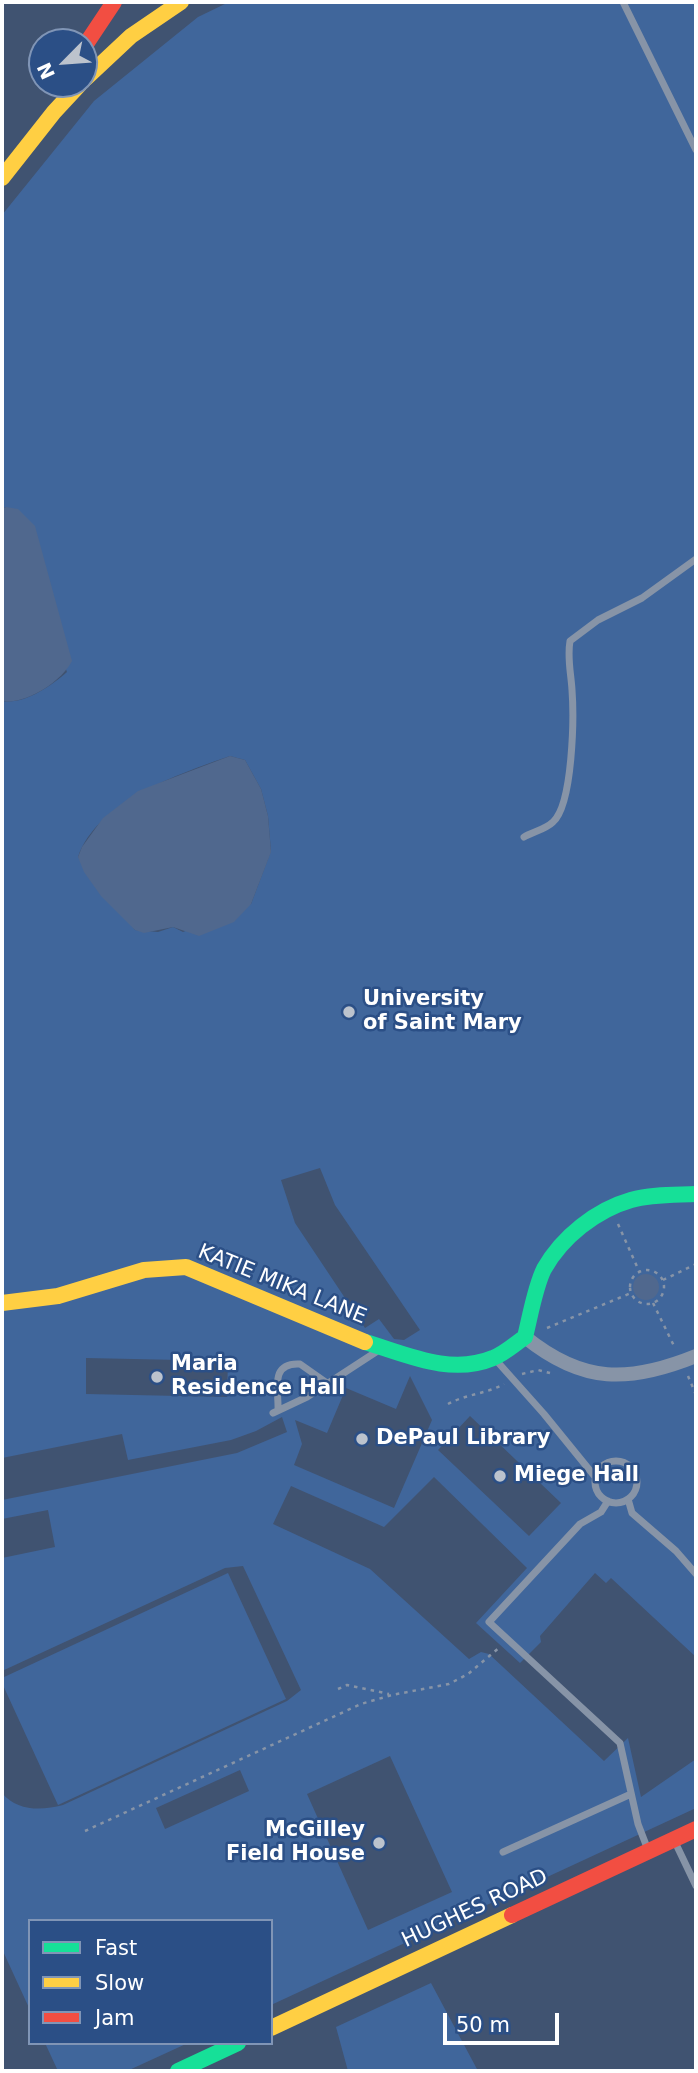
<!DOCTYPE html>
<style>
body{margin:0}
#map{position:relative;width:698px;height:2073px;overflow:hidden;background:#405371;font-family:"DejaVu Sans",sans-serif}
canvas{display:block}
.frame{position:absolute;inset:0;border:4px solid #fff;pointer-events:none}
.legend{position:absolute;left:28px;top:1919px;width:245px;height:126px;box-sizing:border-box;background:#2b4f86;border:2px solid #8095b6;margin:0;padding:9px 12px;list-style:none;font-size:21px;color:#fff}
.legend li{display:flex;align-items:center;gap:14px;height:35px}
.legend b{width:35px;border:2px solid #8095b6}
.north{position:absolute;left:28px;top:28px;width:70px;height:70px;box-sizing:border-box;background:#2b4f86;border:2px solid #8095b6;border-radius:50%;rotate:245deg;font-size:19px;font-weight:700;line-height:28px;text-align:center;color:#fff}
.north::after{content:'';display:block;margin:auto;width:24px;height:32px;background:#bcc3cd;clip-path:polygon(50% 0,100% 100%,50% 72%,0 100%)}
.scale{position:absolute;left:443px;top:2013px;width:116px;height:32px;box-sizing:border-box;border:4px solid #fff;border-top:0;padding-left:9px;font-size:21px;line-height:24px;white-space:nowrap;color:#fff;-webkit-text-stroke:5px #2b4f86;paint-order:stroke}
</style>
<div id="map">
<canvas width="698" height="2073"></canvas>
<div class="frame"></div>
<ul class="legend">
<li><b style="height:9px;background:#16e098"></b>Fast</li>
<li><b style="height:9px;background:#ffcf43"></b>Slow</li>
<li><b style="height:9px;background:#f24e42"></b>Jam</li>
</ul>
<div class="north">N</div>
<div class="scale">50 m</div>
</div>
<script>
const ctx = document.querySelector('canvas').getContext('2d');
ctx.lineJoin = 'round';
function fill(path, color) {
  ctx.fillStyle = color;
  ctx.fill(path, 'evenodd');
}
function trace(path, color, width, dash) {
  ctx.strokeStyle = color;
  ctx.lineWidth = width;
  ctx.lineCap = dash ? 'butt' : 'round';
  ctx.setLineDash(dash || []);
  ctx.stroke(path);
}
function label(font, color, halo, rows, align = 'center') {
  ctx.font = font + ' "DejaVu Sans",sans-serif';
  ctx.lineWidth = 5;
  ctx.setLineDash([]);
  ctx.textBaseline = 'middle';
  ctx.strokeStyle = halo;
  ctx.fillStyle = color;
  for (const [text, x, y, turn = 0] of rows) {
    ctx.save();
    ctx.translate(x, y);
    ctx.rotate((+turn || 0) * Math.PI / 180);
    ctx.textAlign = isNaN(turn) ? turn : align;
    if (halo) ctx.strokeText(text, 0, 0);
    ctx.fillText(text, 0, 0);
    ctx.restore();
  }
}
fill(new Path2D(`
 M 229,2 L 696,2 L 696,1657 L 611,1578 L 606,1583 L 595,1573 L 540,1636 L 541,1642 L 520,1663 L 476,1623 L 527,1568 L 434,1477 L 384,1527 L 291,1486 L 273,1524 L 370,1569 L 469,1659 L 481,1652 L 489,1654 L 604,1761 L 628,1738 L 641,1797 L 696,1759 L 696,1808 L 271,2005 L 271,1921 L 30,1921 L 30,2010 L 2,1949 L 2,1793 C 17,1811 41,1811 63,1805 L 287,1701 L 301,1690 L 243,1566 L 225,1568 L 2,1671 L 2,1558 L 55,1547 L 48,1510 L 2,1519 L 2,1500 L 237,1453 L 287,1432 L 282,1417 L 256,1431 L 231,1440 L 128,1460 L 122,1434 L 2,1458 L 2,701 C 24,705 51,686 67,672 L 6,507 L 2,509 L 2,215 L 94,101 L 198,17 ZM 230,756 L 245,760 L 261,789 L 268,816 L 271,851 L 251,904 L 183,932 L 173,927 L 158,932 L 135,930 L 78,857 C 97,802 178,774 230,756 ZM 320,1168 L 335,1205 L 420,1330 L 404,1340 L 394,1339 L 379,1319 L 365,1328 L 295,1223 L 281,1180 ZM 86,1358 L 228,1361 L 227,1397 L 86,1394 ZM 410,1376 L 432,1420 L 394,1508 L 294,1465 L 302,1444 L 295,1420 L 327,1433 L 346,1388 L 396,1409 ZM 470,1416 L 561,1503 L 529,1536 L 438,1450 ZM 390,1756 L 452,1892 L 368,1930 L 307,1794 ZM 240,1770 L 249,1791 L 165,1829 L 156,1808 Z
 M 228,1573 L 286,1699 L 58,1805 L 2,1683 L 2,1678 Z
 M 431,1983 L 478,2071 L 348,2071 L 336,2027 Z
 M 45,2043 L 188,2043 L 127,2071 L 58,2071 Z`), '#40669b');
fill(new Path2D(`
 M 6,507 L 18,509 L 35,526 L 72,661 C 62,681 26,705 2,701 L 2,509 Z
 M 230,756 L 245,760 L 261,789 L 268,816 L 271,852 L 251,904 L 234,922 L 199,936 L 173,927 L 144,933 L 135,930 L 101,896 L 84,872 L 78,857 L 82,847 L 103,818 L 138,791 Z
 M633 1287a13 13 0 1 1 26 0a13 13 0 1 1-26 0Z`), '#50688e');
trace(new Path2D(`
 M 618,1224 L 639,1271
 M630 1287a17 17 0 1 1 34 0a17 17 0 1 1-34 0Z
 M 663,1280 L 696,1264
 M 653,1303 L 675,1348
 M 547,1328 L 631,1293
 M 522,1374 L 538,1370 L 550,1373
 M 688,1376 L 696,1395
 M 448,1404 C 466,1394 486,1394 504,1384
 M 338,1689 L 347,1685 L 389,1694
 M 85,1831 L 361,1704 L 392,1695 L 449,1684 L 468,1674 L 500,1647`), '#8794a7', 2.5, [3.5, 5]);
trace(new Path2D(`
 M 623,2 L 696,150
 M 524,837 C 533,832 546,829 553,822 C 573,804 574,717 572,690 C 571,673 567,658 570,641 L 598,620 L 642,598 L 696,559
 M 495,1359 L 544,1414 L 596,1478
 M 278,1410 C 279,1391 269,1362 300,1364 L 327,1383
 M 273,1413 L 307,1397 L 379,1350
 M595 1482a21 21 0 1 1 42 0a21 21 0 1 1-42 0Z
 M 628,1499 L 632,1513 L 676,1551 L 696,1574
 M 608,1501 L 601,1512 L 580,1524 L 489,1622 L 620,1743 L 638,1824 L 648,1850
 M 675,1842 L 696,1886
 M 503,1852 L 631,1794`), '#8794a7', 7);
trace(new Path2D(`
 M 525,1337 C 583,1384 629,1383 696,1356`), '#8794a7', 14);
trace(new Path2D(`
 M 365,1342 C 406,1354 450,1376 493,1358 C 504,1354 515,1344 525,1337 C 530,1317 535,1287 544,1269 C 562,1237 596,1210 631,1200 C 652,1194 675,1195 696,1194
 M 178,2071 L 238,2043`), '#16e098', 16);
trace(new Path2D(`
 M 84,80 L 131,36 L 181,2
 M 2,178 L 54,112 L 80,84
 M 2,1303 L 58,1296 L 144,1270 L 186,1267 L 365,1342
 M 271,2028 L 512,1915`), '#ffcf43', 16);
trace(new Path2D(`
 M 84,47 L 114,2
 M 512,1915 L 696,1829`), '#f24e42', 16);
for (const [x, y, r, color] of [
 [349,1012,7,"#bcc3cd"],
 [157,1377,7,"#bcc3cd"],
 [362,1439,7,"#bcc3cd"],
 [500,1476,7,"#bcc3cd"],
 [379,1843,7,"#bcc3cd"]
]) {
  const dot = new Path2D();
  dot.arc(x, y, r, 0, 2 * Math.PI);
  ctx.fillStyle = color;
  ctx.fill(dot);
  trace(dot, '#2b4f86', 2.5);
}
label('bold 21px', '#fff', '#2b4f86', [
 ["University",363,1000],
 ["of Saint Mary",363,1024],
 ["Maria",171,1365],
 ["Residence Hall",171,1389],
 ["DePaul Library",376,1439],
 ["Miege Hall",514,1476],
 ["McGilley",365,1831,"right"],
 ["Field House",365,1855,"right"]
], 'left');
label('21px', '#fff', '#2b4f86', [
 ["KATIE MIKA LANE",282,1285,22],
 ["HUGHES ROAD",475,1909,-25]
]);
</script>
